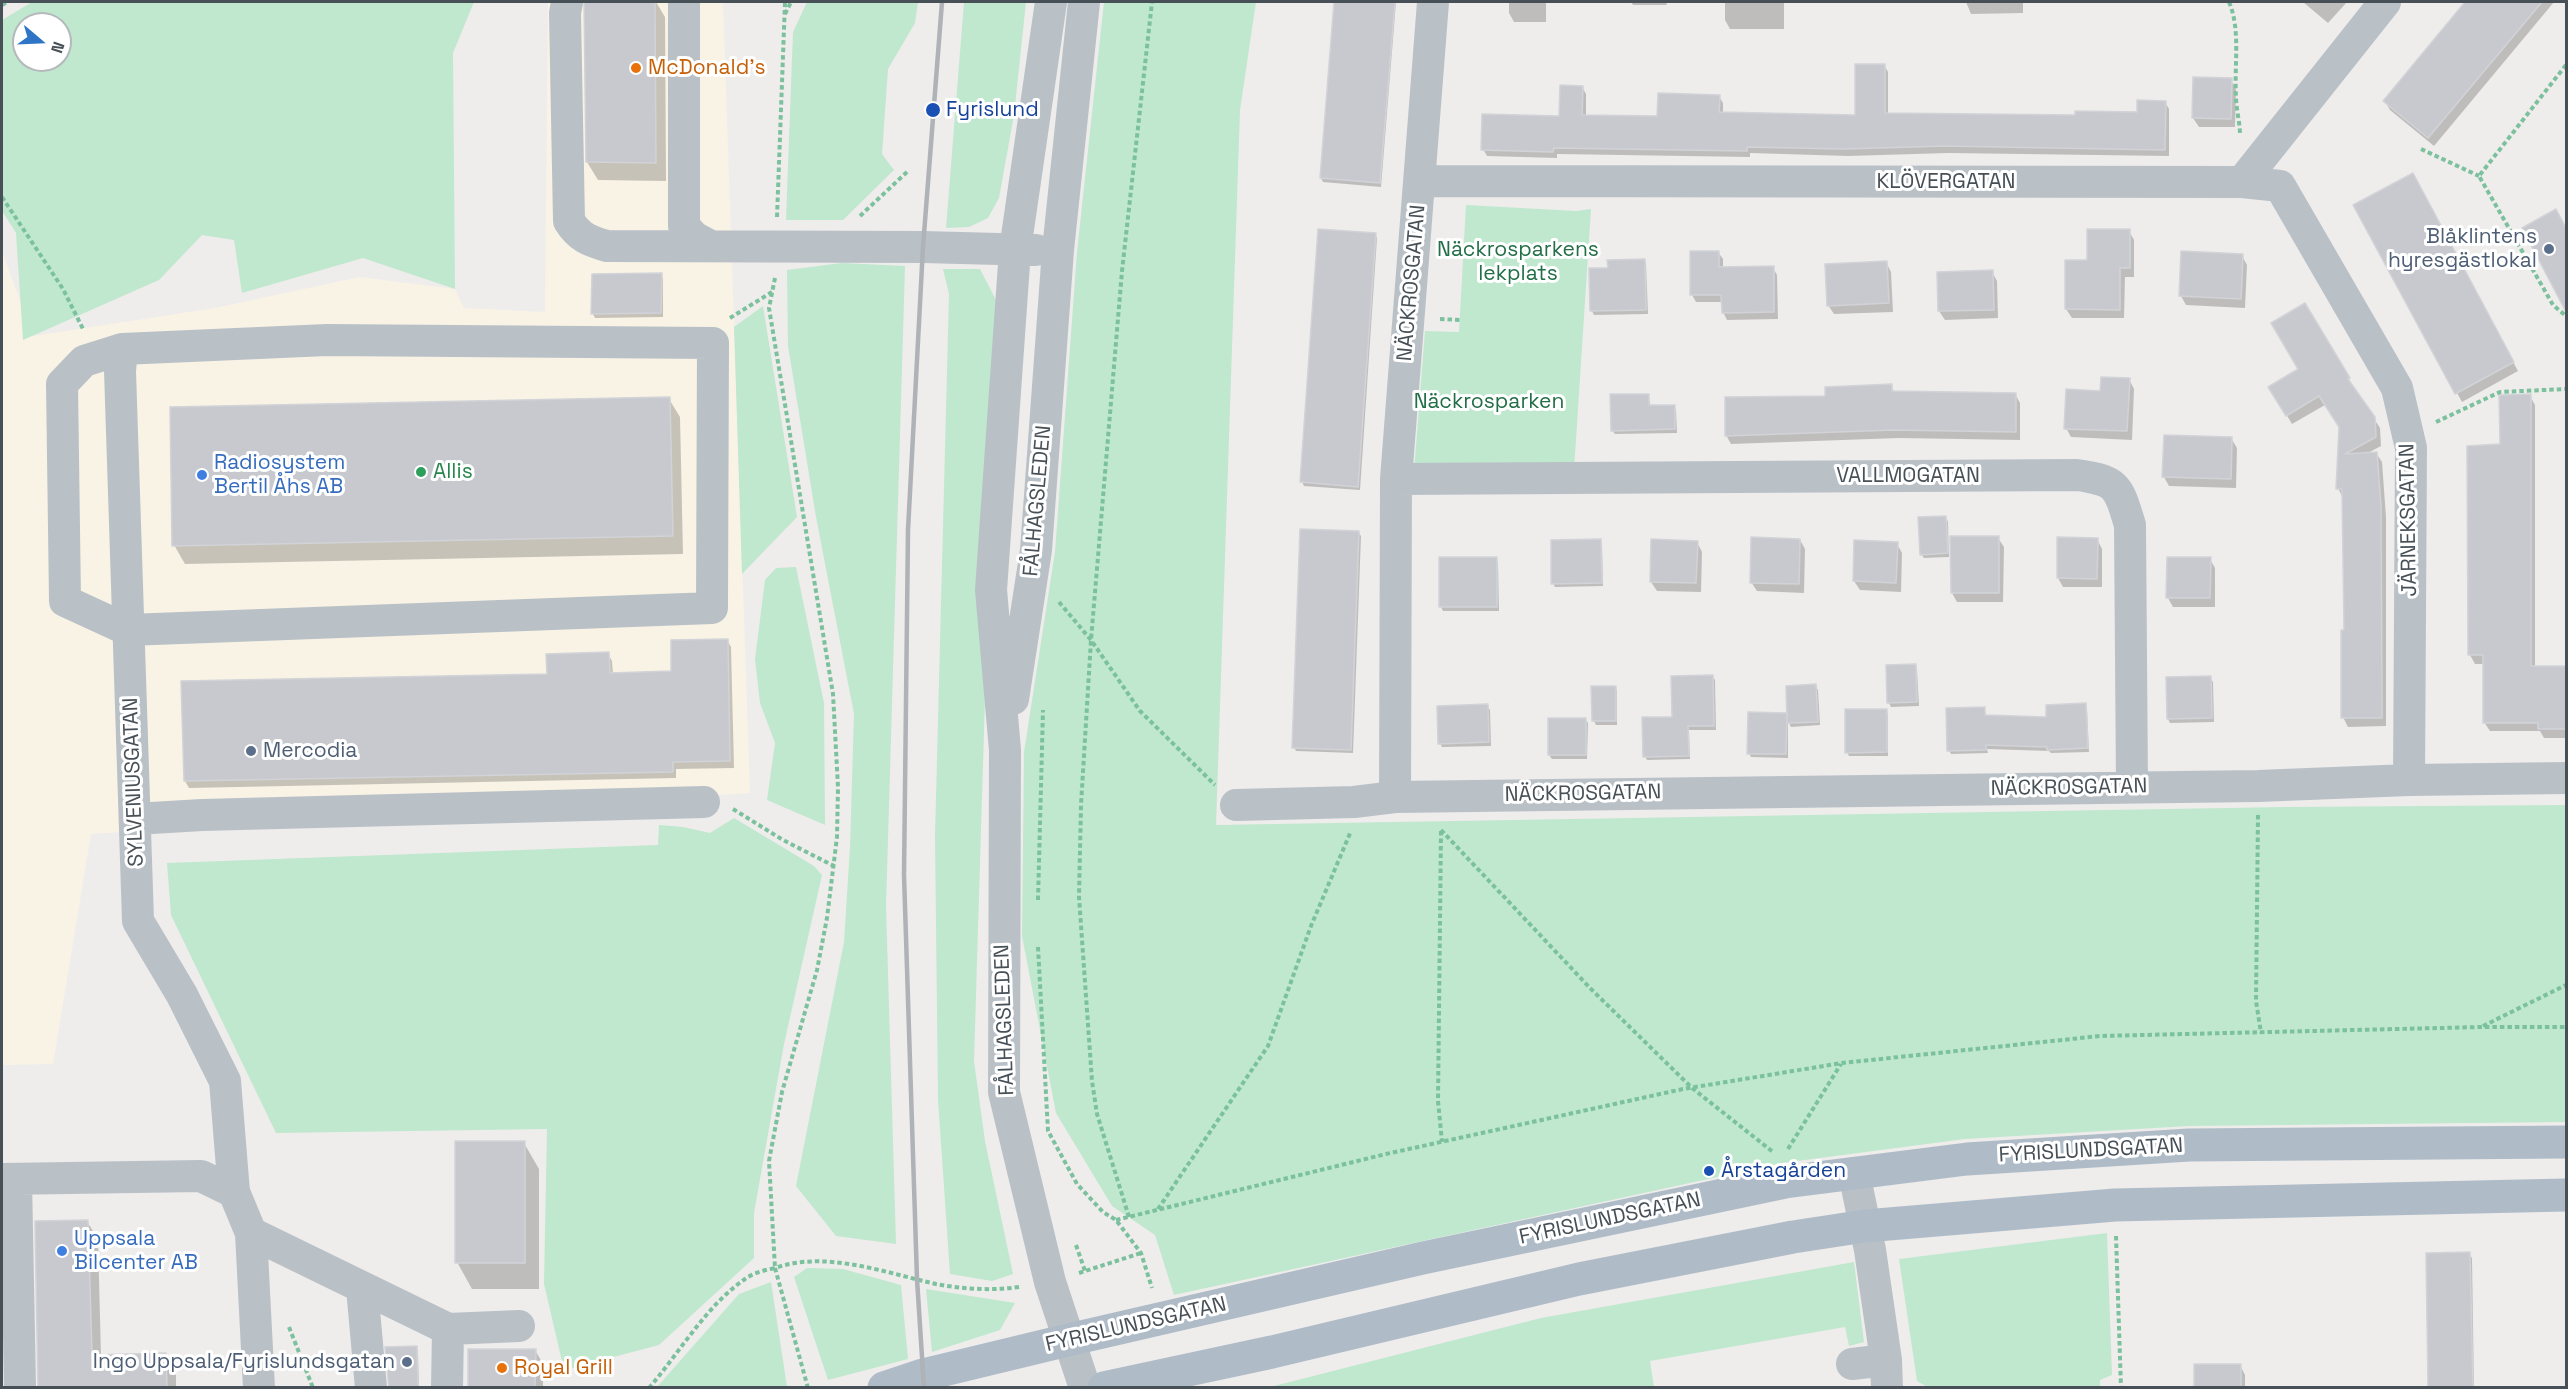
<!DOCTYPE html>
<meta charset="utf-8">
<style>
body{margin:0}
#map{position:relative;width:2568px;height:1389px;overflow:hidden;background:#efecec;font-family:"Space Grotesk",sans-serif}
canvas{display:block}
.frame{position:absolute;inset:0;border:3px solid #475057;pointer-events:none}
.north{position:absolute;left:12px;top:12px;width:60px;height:60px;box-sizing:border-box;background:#fff;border:2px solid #b5b9bc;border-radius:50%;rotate:109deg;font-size:16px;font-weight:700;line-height:24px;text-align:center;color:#475057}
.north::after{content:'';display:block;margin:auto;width:21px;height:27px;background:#2f75c6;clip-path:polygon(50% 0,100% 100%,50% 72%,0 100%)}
</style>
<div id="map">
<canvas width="2568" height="1389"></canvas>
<div class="frame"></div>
<div class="north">N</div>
</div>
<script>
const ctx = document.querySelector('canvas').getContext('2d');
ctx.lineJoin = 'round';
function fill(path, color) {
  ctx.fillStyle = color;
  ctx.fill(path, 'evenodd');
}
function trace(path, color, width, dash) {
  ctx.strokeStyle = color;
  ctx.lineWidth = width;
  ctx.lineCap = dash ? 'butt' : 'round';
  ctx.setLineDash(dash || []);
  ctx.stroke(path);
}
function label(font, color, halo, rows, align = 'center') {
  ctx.font = font + ' "Space Grotesk",sans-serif';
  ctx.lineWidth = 6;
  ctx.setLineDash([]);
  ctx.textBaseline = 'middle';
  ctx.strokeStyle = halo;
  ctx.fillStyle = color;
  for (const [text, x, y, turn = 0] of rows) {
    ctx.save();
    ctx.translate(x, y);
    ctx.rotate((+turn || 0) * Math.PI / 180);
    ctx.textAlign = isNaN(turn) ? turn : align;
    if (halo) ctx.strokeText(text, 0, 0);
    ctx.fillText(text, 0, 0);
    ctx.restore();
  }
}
fill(new Path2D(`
 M 548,2 L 723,2 L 750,793 L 91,834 L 53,1064 L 2,1065 L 2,251 L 33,336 L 215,308 L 360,277 L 455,289 L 464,308 L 545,312 Z`), '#f9f3e6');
fill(new Path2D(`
 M 32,2 L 474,2 L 453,53 L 455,289 L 363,258 L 242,293 L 234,240 L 202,235 L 159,280 L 23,340 L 16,233 L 2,211 L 2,20 ZM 24,24 L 60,24 L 60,60 L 24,60 Z
 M 807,2 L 918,2 L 915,23 L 888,69 L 882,154 L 894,170 L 843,220 L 786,220 L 793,32 Z
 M 964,2 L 1026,2 L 1014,115 L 999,198 L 988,218 L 969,227 L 946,228 Z
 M 1104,2 L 1256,2 L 1240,110 L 1216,825 L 2286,807 L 2566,805 L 2566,1122 L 2189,1126 L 1965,1139 L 1782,1163 L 1174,1295 L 1155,1235 L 1112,1206 L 1056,1113 L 1022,936 L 1024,752 L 1055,552 L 1077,252 Z
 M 1466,205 L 1576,211 L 1591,209 L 1574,470 L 1414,471 L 1425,331 L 1459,332 Z
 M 842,263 L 905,266 L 886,906 L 896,1244 L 836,1236 L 796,1186 L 844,942 L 850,847 L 854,714 L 816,517 L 788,346 L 787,270 Z
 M 943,269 L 980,269 L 997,302 L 974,1061 L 985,1141 L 1013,1274 L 992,1281 L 950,1274 L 938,1100 L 935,836 L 949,294 Z
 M 763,306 L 797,517 L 742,574 L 734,327 Z
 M 796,567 L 824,703 L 825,825 L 767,800 L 775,743 L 760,703 L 755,659 L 765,580 L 776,568 Z
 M 734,818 L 814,866 L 822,875 L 784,1044 L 754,1213 L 754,1258 L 659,1345 L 564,1370 L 544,1284 L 547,1129 L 276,1133 L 171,915 L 167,863 L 658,845 L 659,825 L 683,827 L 710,833 Z
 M 2107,1233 L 2112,1375 L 2100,1380 L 2100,1387 L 1929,1388 L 1917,1381 L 1899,1259 Z
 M 1854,1262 L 1864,1342 L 1849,1346 L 1845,1327 L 1650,1361 L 1654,1387 L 1270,1387 L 1541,1318 Z
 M 807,1268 L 843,1269 L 901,1285 L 908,1359 L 828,1380 L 794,1277 Z
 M 771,1282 L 787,1387 L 657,1387 L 739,1294 Z
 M 926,1289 L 1015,1303 L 1000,1330 L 932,1352 Z`), '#bfe8ce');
fill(new Path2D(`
 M 586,2 L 656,2 L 665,17 L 666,181 L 598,180 L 587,162 Z
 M 1336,2 L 1396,2 L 1381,187 L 1323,182 L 1321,178 Z
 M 1509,2 L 1546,2 L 1546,22 L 1514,22 L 1509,13 Z
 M 1631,2 L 1666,2 L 1667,5 L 1633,5 Z
 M 1725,2 L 1784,2 L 1784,29 L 1730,29 L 1725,20 Z
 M 1868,2 L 1916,2 L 1869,3 Z
 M 1966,2 L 2023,2 L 2023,13 L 1971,14 Z
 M 2303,2 L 2347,2 L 2328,23 Z
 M 2467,2 L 2554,2 L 2434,146 L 2390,110 L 2385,101 Z
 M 1884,65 L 1888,72 L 1888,114 L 2076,117 L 2139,114 L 2165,102 L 2169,109 L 2169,156 L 1949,153 L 1848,156 L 1750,153 L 1750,157 L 1557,154 L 1557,158 L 1487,156 L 1483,149 L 1561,118 L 1582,87 L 1586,94 L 1586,116 L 1659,118 L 1719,96 L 1723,103 L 1723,114 L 1856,116 Z
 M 2231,80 L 2236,89 L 2235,127 L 2199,127 L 2193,118 Z
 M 2412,175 L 2518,371 L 2462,402 L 2355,206 Z
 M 2556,211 L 2566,231 L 2566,282 L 2556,289 Z
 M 2129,231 L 2134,240 L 2134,277 L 2125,277 L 2124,318 L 2072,318 L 2066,309 L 2088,262 Z
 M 1375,234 L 1377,238 L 1360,490 L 1304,486 L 1302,482 Z
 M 1691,252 L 1718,252 L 1723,259 L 1723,268 L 1773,268 L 1777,275 L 1778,319 L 1727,320 L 1723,312 L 1723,302 L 1696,302 L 1692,295 Z
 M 2242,256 L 2247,265 L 2245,308 L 2186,305 L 2181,296 Z
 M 1644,260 L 1646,264 L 1648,314 L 1594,315 L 1592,311 Z
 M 1886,262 L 1891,272 L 1893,312 L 1834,314 L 1828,305 Z
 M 1992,272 L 1997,281 L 1998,318 L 1945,320 L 1939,311 Z
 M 661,275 L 663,279 L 663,317 L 595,318 L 593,314 Z
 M 2348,378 L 2380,428 L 2381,446 L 2366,454 L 2376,453 L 2382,462 L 2386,517 L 2386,726 L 2348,727 L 2343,717 L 2345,632 L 2343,498 L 2338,488 L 2341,428 L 2325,405 L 2292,424 L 2270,387 Z
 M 2129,379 L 2134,389 L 2132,440 L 2071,437 L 2066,428 L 2102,392 Z
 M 1891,386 L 1895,393 L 2015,394 L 2020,403 L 2020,440 L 1899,438 L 1731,444 L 1726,435 L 1827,398 Z
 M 1648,395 L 1651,407 L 1674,406 L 1676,410 L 1677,433 L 1615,434 L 1612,430 Z
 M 2530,396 L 2535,405 L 2535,667 L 2566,667 L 2566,738 L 2544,738 L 2540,731 L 2490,731 L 2484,722 L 2484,664 L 2475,664 L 2470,655 L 2468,447 L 2501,445 Z
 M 669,399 L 680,417 L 683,554 L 185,564 L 174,545 Z
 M 2231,438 L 2237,448 L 2236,488 L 2169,486 L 2164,477 Z
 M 1946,518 L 1948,522 L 1949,557 L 1924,558 L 1921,554 Z
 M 1358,532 L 1361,536 L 1353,753 L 1296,751 L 1294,747 Z
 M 1998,538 L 2004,547 L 2003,602 L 1957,602 L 1952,593 Z
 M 2097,539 L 2102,549 L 2102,587 L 2063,587 L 2058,578 Z
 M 1600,540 L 1602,544 L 1603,586 L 1555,587 L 1553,583 Z
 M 1800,540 L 1805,549 L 1804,593 L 1757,591 L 1751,582 Z
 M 1697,542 L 1702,552 L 1701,592 L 1657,591 L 1651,582 Z
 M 1897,544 L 1902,553 L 1901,592 L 1860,590 L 1854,581 Z
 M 1496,559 L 1498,563 L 1499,611 L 1443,611 L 1441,607 Z
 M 2168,559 L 2210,559 L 2215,568 L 2215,607 L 2173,607 L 2168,598 Z
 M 727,640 L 731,647 L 734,768 L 676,769 L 676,778 L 189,788 L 185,781 L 548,676 L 608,654 L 612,661 L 613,674 L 673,673 Z
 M 1915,666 L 1917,670 L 1919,706 L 1891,707 L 1889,703 Z
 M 1712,676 L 1715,680 L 1716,730 L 1689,730 L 1690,759 L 1647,760 L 1645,756 L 1673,718 Z
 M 2210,678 L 2213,682 L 2214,722 L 2170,723 L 2168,719 Z
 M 1815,686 L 1818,690 L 1820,725 L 1791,727 L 1788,721 L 1788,758 L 1751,757 L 1749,753 Z
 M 1615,687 L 1617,691 L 1617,725 L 1596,725 L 1594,721 L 1593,688 Z
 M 2085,705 L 2087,709 L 2089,752 L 2051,753 L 2049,751 L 1987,749 L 1988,753 L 1951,754 L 1949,750 L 1984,708 L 1987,717 L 2048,718 Z
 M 1487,706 L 1490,710 L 1491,746 L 1442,747 L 1440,743 Z
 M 1886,710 L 1888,714 L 1888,756 L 1849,756 L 1847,752 Z
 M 1585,719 L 1588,723 L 1587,759 L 1552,759 L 1549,755 Z
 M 524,1143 L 539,1169 L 539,1289 L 472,1289 L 457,1262 Z
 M 87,1221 L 98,1240 L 101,1356 L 165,1354 L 176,1373 L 176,1388 L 40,1388 Z
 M 2469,1254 L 2472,1258 L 2474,1388 L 2430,1388 Z
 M 416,1348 L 418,1352 L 419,1388 L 390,1388 Z
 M 535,1350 L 543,1364 L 543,1388 L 469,1388 Z
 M 2240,1365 L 2245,1375 L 2245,1388 L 2196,1388 Z`), '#0003');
const building = new Path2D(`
 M 584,2 L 655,2 L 656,163 L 586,162 Z
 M 1334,2 L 1395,2 L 1380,183 L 1320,178 Z
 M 2465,2 L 2542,2 L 2428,138 L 2383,101 Z
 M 1855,64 L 1885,64 L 1885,113 L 2075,115 L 2075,111 L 2137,112 L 2137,100 L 2166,101 L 2165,150 L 1945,146 L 1844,149 L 1747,147 L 1747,151 L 1554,148 L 1553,152 L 1481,150 L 1482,114 L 1559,116 L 1560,85 L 1583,86 L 1582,115 L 1657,116 L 1658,93 L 1720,95 L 1719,112 L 1855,115 Z
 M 2193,77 L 2232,78 L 2231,119 L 2192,118 Z
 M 2413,173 L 2514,362 L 2455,394 L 2353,205 Z
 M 2556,209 L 2566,228 L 2566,312 L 2522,228 Z
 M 1318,229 L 1376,233 L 1358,487 L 1300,482 Z
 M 2087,229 L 2130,229 L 2130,268 L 2120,268 L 2120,310 L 2065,309 L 2065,260 L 2087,260 Z
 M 1690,251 L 1719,251 L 1719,267 L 1774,266 L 1774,312 L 1722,313 L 1721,295 L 1690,295 Z
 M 2181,251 L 2243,254 L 2241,299 L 2179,296 Z
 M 1645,259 L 1646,310 L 1590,311 L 1589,268 L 1608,268 L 1607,260 Z
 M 1887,261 L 1889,303 L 1827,306 L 1825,264 Z
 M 1993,270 L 1994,310 L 1938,311 L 1937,272 Z
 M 662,273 L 661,313 L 591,314 L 592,274 Z
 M 2305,303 L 2350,378 L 2348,379 L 2375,417 L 2376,437 L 2345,454 L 2377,452 L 2381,507 L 2382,718 L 2341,718 L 2341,630 L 2344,630 L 2342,489 L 2336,489 L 2339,427 L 2319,396 L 2286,416 L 2268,387 L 2298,369 L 2271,323 Z
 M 2101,377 L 2130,378 L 2127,431 L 2064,429 L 2066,389 L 2100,391 Z
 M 1892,384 L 1892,391 L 2016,393 L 2016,432 L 1893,430 L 1725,436 L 1725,397 L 1825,396 L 1825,387 Z
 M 1610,394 L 1649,394 L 1649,405 L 1675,405 L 1675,429 L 1611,431 Z
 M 2531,394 L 2531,666 L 2566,666 L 2566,729 L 2538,729 L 2538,723 L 2483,723 L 2483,655 L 2468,655 L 2467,446 L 2500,444 L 2499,395 Z
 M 670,397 L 673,536 L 172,546 L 170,407 Z
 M 2164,435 L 2232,437 L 2231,479 L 2162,477 Z
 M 1946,516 L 1948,553 L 1920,555 L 1918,517 Z
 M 1300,529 L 1359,531 L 1351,750 L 1292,748 Z
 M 1950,536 L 1999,536 L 1999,593 L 1951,593 Z
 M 1751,537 L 1800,539 L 1799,584 L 1750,583 Z
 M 2057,537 L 2098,538 L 2097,579 L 2057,578 Z
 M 1601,539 L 1602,583 L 1551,584 L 1551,540 Z
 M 1651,539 L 1698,541 L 1696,583 L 1650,582 Z
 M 1854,540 L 1898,542 L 1896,583 L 1853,581 Z
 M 1439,557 L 1497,557 L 1497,607 L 1439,607 Z
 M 2167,557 L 2211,557 L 2210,598 L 2166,598 Z
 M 728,639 L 730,761 L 673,762 L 673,772 L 184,781 L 181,681 L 547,674 L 546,654 L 609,652 L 610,673 L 671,671 L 671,640 Z
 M 1916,664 L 1917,702 L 1887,703 L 1886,665 Z
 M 1713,675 L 1714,726 L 1688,726 L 1689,756 L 1643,757 L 1642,717 L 1672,717 L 1671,676 Z
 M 2211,676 L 2212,718 L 2167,719 L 2166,677 Z
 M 1816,684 L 1818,722 L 1787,723 L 1786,686 Z
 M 1591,686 L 1616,686 L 1616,721 L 1592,721 Z
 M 2086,703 L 2088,748 L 2047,750 L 2047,747 L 1986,745 L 1986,750 L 1947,751 L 1946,708 L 1985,707 L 1985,715 L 2046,717 L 2046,705 Z
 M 1488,704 L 1489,742 L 1438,744 L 1437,706 Z
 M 1845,709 L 1887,709 L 1887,752 L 1845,753 Z
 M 1748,712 L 1787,713 L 1786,754 L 1747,754 Z
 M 1548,718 L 1586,718 L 1586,755 L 1548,755 Z
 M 455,1141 L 525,1141 L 525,1263 L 455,1263 Z
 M 88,1220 L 92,1355 L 166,1353 L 167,1388 L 38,1388 L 35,1221 Z
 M 2470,1252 L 2473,1388 L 2428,1388 L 2426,1253 Z
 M 417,1346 L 418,1388 L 389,1388 L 385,1347 Z
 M 468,1349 L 536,1349 L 535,1388 L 468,1388 Z
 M 2194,1364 L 2241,1364 L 2241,1388 L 2194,1388 Z`);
fill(building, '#c7c9ce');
trace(building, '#d1d3d7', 1.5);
trace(new Path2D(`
 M 2229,2 C 2241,30 2234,66 2236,97 C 2236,109 2240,122 2240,135
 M 2,5 L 7,2
 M 785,14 L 791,2
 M 2566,65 L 2479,176 L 2553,305 L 2566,316
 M 2421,149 L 2479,176
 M 2,197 L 63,289 L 83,329
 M 860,216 L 908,171
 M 777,217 L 785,2
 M 730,318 L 772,292
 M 1440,319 L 1460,320
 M 2436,422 L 2500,392 L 2566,389
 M 1059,602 L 1091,640 L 1140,711 L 1215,785
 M 733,809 L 783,840 L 834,866
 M 2258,815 L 2256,1001 L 2261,1033
 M 1441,830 L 1591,989 L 1692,1088 L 1773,1152
 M 1441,831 L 1438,1101 L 1442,1142
 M 1038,900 L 1043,710
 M 1038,947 L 1048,1131 L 1077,1184 L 1103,1212 L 1116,1220 L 1141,1253 L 1152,1288
 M 2483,1026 L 2566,985
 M 1788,1149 L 1841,1064
 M 1158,1209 L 1268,1046 L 1311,926 L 1351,831
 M 1129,1217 L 1097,1114 L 1092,1081 L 1079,897 L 1081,805 L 1091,640 L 1122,271 L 1152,2
 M 1116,1220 L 1386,1154 L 1683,1089 L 1842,1063 L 2100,1036 L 2482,1027 L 2566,1027
 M 2116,1236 L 2121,1388
 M 1076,1245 L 1085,1271
 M 1079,1273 L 1141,1253
 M 289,1327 L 313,1388
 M 649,1388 C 680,1352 706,1306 745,1279 C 753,1273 765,1270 775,1268 L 769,1161 L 782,1092 L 817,970 L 827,918 L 837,837 L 838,787 L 833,694 L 769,308 L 775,278
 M 808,1388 L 775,1268 C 826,1250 886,1273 936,1284 C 962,1289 992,1291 1019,1287`), '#7cc19d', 4, [4.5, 3]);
trace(new Path2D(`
 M 567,2 L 565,13 L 569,221 C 579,237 589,241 607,246 L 923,247 L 1036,250
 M 684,2 L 684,226 L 694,237 L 709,245
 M 1051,2 L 1015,250 L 991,590 L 1005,750 L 1004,1092 L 1050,1282 L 1085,1388
 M 1420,181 L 2242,182 L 2280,186 L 2397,388 L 2411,448 L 2409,780
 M 2242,182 L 2385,2
 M 327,340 L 713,343 L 712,608 L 128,630 L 65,601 L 62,384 L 84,361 L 122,349 Z
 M 122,349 L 120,371 L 138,921 L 182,995 L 225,1081 L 234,1192
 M 1396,479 L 2077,475 C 2118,481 2118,486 2130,525 L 2132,787
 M 1013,699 L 1036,550 L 1058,250 L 1084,2
 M 1395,797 L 1396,479 L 1433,2
 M 1236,805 L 1354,802 L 1395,797 L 2258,786 L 2409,780 L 2566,778
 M 135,819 L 202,815 L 704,802
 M 1854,1173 L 1870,1250 L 1886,1360 L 1887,1388
 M 2,1179 L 201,1176 L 234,1192 L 251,1233 L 259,1388
 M 16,1179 L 20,1388
 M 251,1233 L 448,1329 L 447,1388
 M 362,1288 L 371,1388
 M 448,1329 L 519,1326
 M 1852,1364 L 1886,1360`), '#b9c1c7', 32);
trace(new Path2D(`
 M 884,1388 L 923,1375 L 1068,1340 L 1423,1258 L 1785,1182 L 1967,1159 L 2189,1145 L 2566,1142
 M 1104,1388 L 1272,1352 L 1579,1279 L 1793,1237 L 1865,1226 L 2115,1205 L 2566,1195`), '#afbcc8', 33);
trace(new Path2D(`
 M 924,1388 L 917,1279 L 904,875 L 908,530 L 923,247 L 942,2`), '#afb2b6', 4.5);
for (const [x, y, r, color] of [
 [636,68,6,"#e8710a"],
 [933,110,8,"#1a4fb4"],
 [2549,249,6,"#5c6f8a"],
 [421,472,6,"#2e9e5b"],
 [202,475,6,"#3f7fe0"],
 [251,751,6,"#5c6f8a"],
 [1709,1171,6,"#1a4fb4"],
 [62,1251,6,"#3f7fe0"],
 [407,1362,6,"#5c6f8a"],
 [502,1368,6,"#e8710a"]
]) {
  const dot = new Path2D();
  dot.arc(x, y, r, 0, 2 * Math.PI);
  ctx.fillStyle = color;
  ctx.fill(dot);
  trace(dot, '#fff', 2);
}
label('21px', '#c56008', '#fff', [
 ["McDonald's",648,68],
 ["Royal Grill",514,1368]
], 'left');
label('21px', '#164399', '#fff', [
 ["Fyrislund",946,110],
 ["Årstagården",1721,1171]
], 'left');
label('21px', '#475057', '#fff', [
 ["KLÖVERGATAN",1946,182],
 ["NÄCKROSGATAN",1412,283,-85],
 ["VALLMOGATAN",1908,476],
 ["FÅLHAGSLEDEN",1038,501,-85],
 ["JÄRNEKSGATAN",2409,520,-91],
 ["SYLVENIUSGATAN",134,782,-92],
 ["NÄCKROSGATAN",2069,788,-1],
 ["NÄCKROSGATAN",1583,794,-1],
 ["FÅLHAGSLEDEN",1005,1020,-92],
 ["FYRISLUNDSGATAN",2091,1151,-3],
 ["FYRISLUNDSGATAN",1610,1219,-12],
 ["FYRISLUNDSGATAN",1136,1325,-13]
]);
label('21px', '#4e5e75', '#fff', [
 ["Blåklintens",2537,237],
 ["hyresgästlokal",2537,261],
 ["Mercodia",263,751,"left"],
 ["Ingo Uppsala/Fyrislundsgatan",395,1362]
], 'right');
label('21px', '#226e46', '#fff', [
 ["Näckrosparkens",1518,250],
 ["lekplats",1518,274],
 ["Näckrosparken",1489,402]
]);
label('21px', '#366cbe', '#fff', [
 ["Radiosystem",214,463],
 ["Bertil Åhs AB",214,487],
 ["Uppsala",74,1239],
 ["Bilcenter AB",74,1263]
], 'left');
label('21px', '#27864d', '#fff', [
 ["Allis",433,472]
], 'left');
</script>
